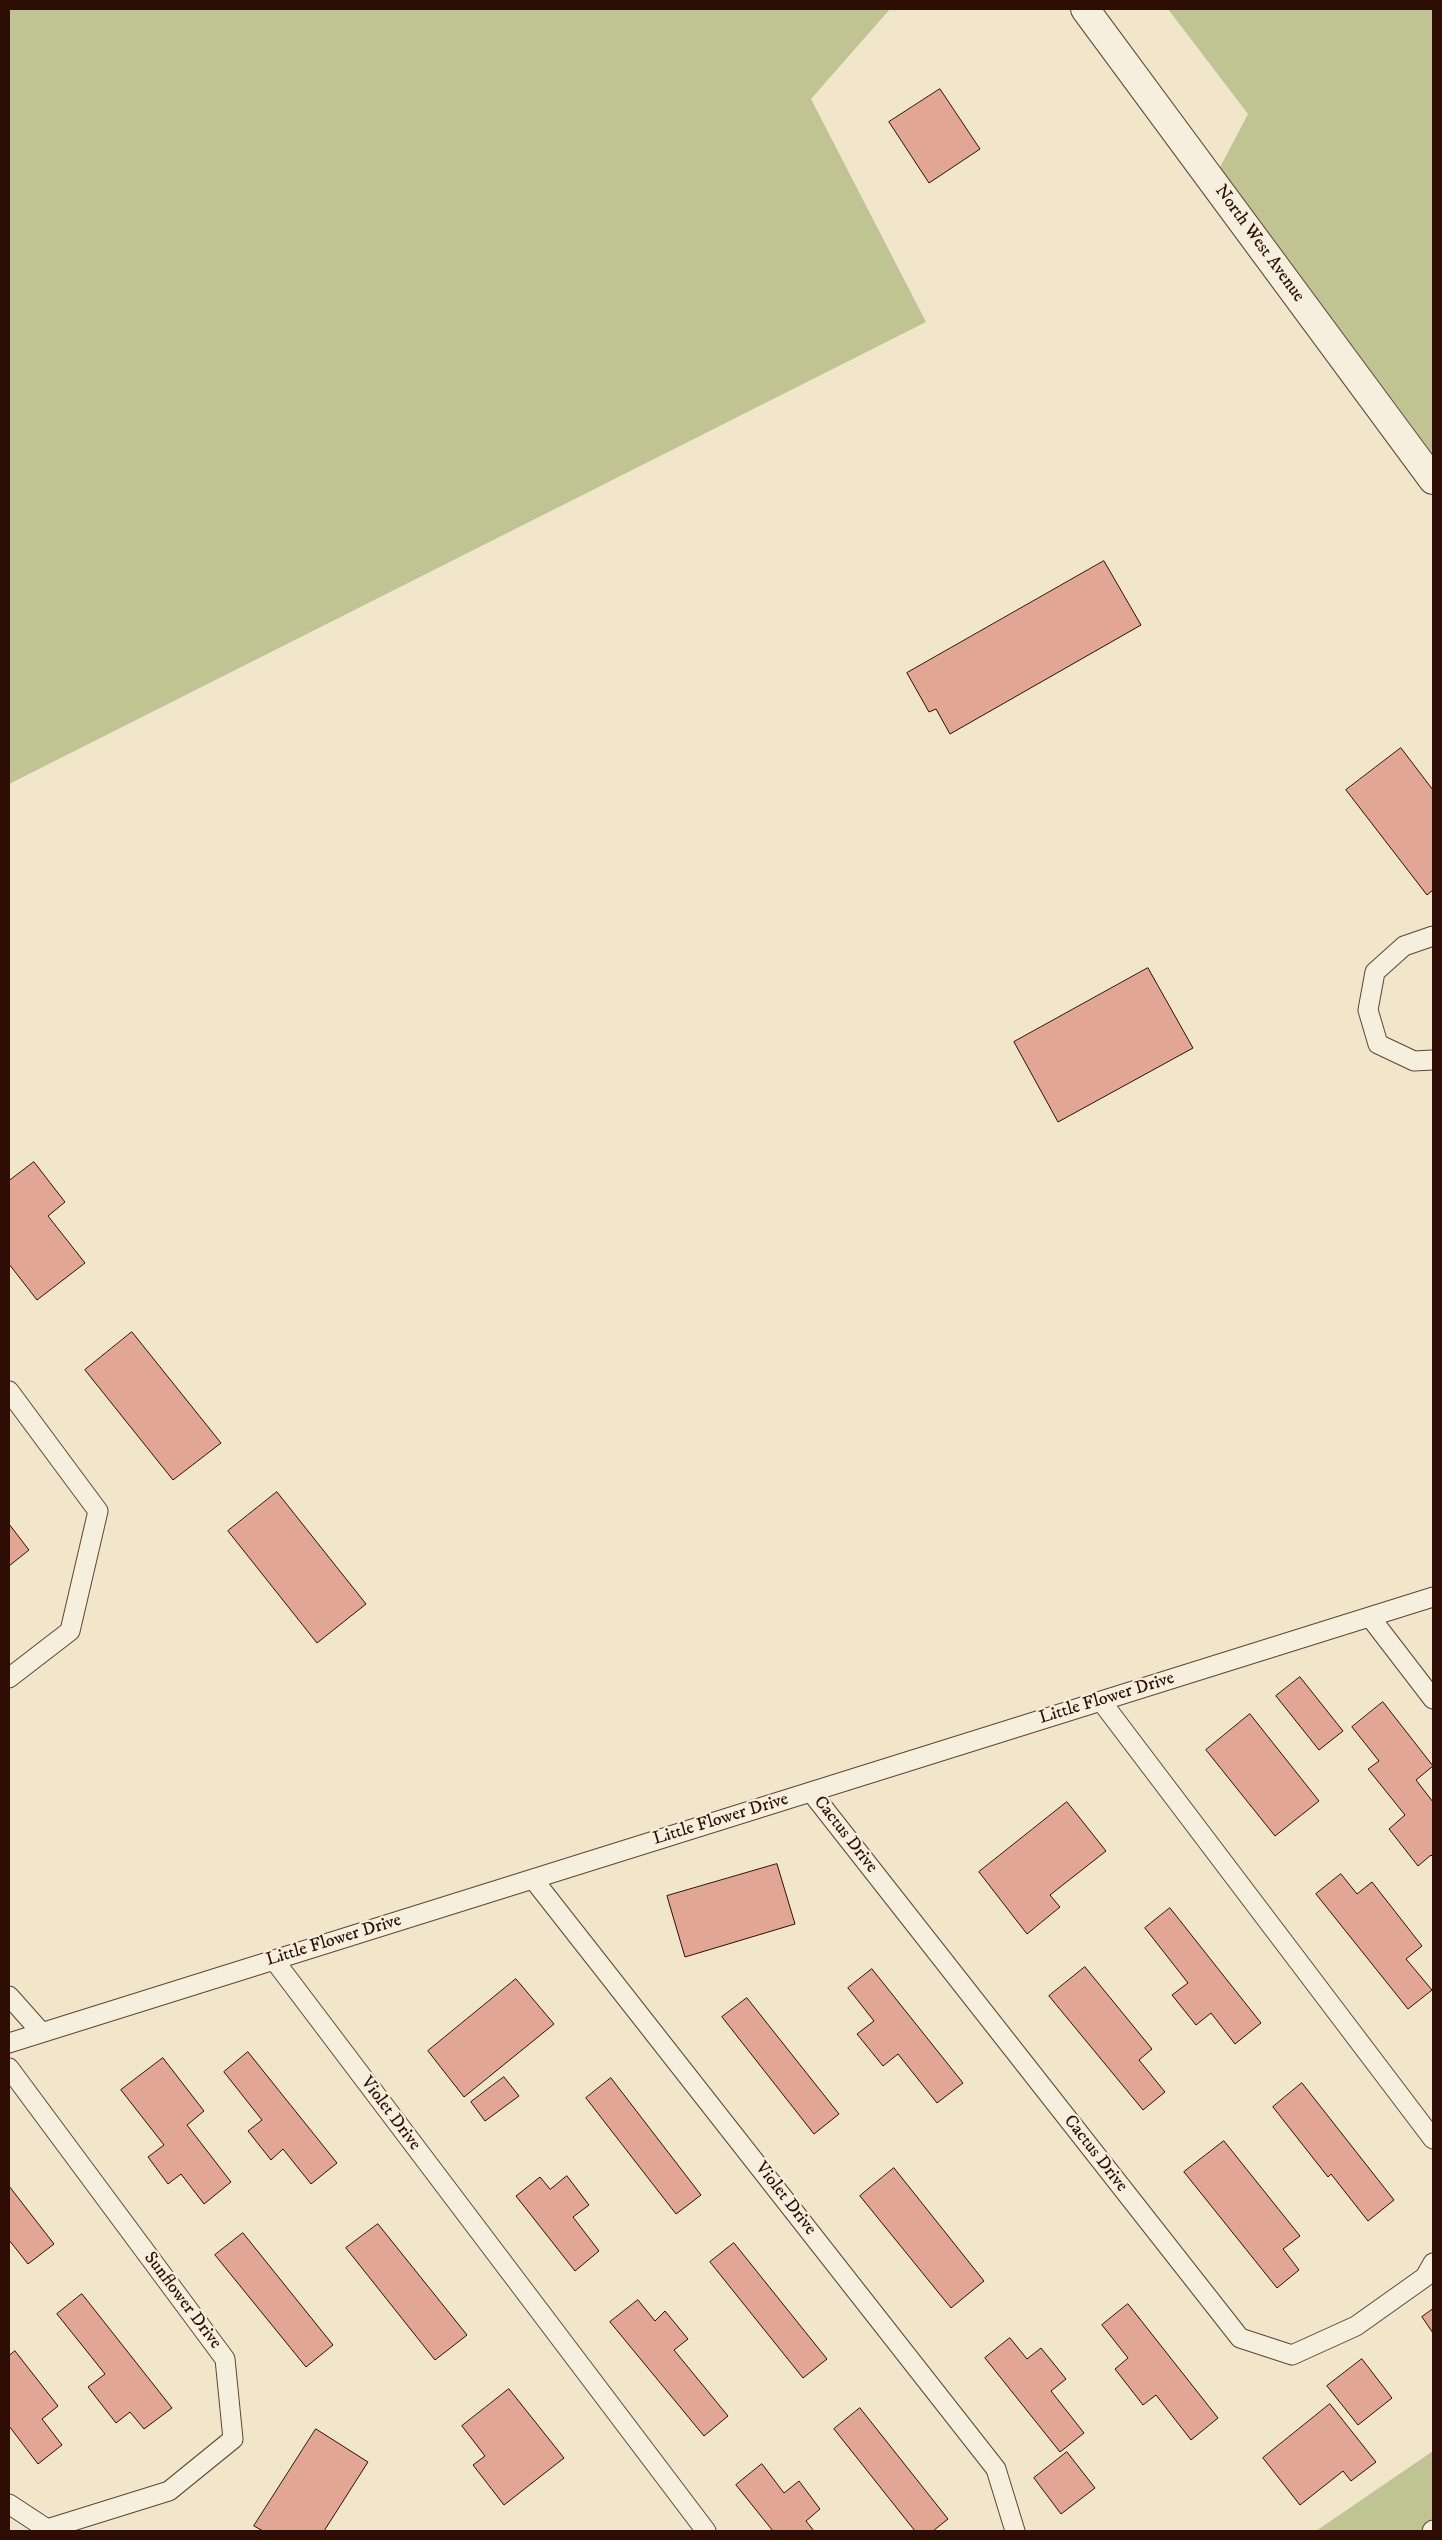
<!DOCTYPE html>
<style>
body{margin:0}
#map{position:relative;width:1442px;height:2540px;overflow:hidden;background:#f1e6ca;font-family:"IM FELL DW Pica",serif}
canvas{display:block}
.frame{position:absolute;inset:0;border:10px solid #2e0e04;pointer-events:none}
</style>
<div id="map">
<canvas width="1442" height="2540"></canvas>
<div class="frame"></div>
</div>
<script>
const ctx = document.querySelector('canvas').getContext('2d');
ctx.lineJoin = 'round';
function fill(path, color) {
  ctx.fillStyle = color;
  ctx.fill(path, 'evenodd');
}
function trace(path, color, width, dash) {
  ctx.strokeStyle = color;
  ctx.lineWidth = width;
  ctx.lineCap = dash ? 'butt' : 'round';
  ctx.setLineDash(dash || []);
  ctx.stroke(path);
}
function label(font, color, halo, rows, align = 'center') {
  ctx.font = font + ' "IM FELL DW Pica",serif';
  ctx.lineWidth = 4.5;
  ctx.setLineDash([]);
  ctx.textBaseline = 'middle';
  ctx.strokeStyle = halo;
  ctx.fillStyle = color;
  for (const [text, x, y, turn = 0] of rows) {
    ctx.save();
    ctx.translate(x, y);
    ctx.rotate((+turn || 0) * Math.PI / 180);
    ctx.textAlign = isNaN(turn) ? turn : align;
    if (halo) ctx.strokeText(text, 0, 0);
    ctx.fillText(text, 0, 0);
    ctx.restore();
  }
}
fill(new Path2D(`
 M 9,9 L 890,9 L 811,99 L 926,322 L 9,784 Z
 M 1168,9 L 1433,9 L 1433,473 L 1216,175 L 1248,114 Z
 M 1433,2451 L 1433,2531 L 1316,2531 Z`), '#c0c392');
const building = new Path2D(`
 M 940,89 L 980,149 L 929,183 L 889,122 Z
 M 1104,561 L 1141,625 L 950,734 L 936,709 L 929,712 L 907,673 Z
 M 1401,748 L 1433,790 L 1433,890 L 1427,895 L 1346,790 Z
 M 1148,968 L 1193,1048 L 1058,1122 L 1014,1042 Z
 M 34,1162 L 65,1202 L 48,1216 L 85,1263 L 37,1300 L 9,1264 L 9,1181 Z
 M 132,1332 L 221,1443 L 173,1480 L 85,1370 Z
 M 277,1492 L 366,1604 L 317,1643 L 228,1531 Z
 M 9,1524 L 29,1550 L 9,1566 Z
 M 1300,1677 L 1343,1731 L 1319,1750 L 1276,1696 Z
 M 1383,1702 L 1433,1766 L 1416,1780 L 1433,1802 L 1433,1857 L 1431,1855 L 1418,1866 L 1389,1829 L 1405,1815 L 1368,1769 L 1379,1761 L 1352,1727 Z
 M 1250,1714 L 1319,1801 L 1275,1836 L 1206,1750 Z
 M 1067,1802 L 1106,1851 L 1050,1895 L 1060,1907 L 1027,1934 L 979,1872 Z
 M 777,1864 L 795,1924 L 685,1957 L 667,1896 Z
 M 1341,1874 L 1357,1894 L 1372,1882 L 1422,1946 L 1406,1959 L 1432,1990 L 1408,2009 L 1316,1894 Z
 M 1170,1908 L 1261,2023 L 1235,2044 L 1211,2013 L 1196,2025 L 1172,1995 L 1188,1983 L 1145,1928 Z
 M 1085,1967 L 1152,2049 L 1139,2060 L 1165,2092 L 1143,2110 L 1049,1996 Z
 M 872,1969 L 963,2083 L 937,2103 L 898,2054 L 883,2066 L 857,2034 L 874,2021 L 848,1988 Z
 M 516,1979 L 554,2024 L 464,2097 L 428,2051 Z
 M 747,1998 L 839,2114 L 814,2134 L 722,2017 Z
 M 248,2052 L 337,2163 L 311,2184 L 283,2149 L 271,2160 L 248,2131 L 262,2120 L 224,2072 Z
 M 163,2058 L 204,2111 L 187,2125 L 231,2182 L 204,2204 L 181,2174 L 168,2184 L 148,2157 L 164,2145 L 121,2090 Z
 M 504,2077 L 519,2096 L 485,2121 L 471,2102 Z
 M 611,2078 L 701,2195 L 676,2214 L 586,2098 Z
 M 1302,2083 L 1394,2200 L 1368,2221 L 1331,2174 L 1328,2177 L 1273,2107 Z
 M 1224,2141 L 1300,2236 L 1283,2249 L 1299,2270 L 1277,2288 L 1184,2172 Z
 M 894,2168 L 984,2281 L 951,2308 L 860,2196 Z
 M 567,2176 L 589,2205 L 573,2217 L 599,2251 L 575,2271 L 516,2196 L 540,2177 L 550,2189 Z
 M 9,2186 L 54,2244 L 28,2264 L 9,2240 Z
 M 378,2224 L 467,2335 L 435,2360 L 346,2248 Z
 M 243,2233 L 333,2345 L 306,2367 L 215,2255 Z
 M 734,2243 L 827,2359 L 803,2378 L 710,2262 Z
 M 82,2294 L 172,2408 L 144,2429 L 130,2412 L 116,2423 L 88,2387 L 105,2374 L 57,2314 Z
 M 638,2300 L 655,2321 L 665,2311 L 688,2339 L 674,2350 L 728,2416 L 704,2436 L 610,2322 Z
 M 1128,2304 L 1218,2418 L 1191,2440 L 1156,2395 L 1143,2405 L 1115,2369 L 1128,2358 L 1102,2325 Z
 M 1433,2309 L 1433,2333 L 1422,2317 Z
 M 1010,2338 L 1027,2359 L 1041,2348 L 1066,2379 L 1051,2391 L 1084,2433 L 1060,2452 L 985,2358 Z
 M 15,2351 L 58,2406 L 42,2419 L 62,2445 L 38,2464 L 9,2426 L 9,2356 Z
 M 1362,2359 L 1392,2398 L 1358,2425 L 1327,2386 Z
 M 509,2389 L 564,2458 L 504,2505 L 473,2465 L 485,2456 L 462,2426 Z
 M 1330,2404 L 1376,2462 L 1351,2481 L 1343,2471 L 1300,2505 L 1263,2458 Z
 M 860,2408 L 948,2519 L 933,2531 L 915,2531 L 834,2429 Z
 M 316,2429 L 368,2462 L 324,2531 L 263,2531 L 254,2526 Z
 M 1067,2452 L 1095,2488 L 1061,2514 L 1034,2478 Z
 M 762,2464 L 784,2493 L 799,2481 L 820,2509 L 806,2521 L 814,2531 L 773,2531 L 736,2485 Z`);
fill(building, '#e2a694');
trace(building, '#2e0e04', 1);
const service = new Path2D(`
 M 1433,936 L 1404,946 L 1375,972 L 1368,1010 L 1378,1044 L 1414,1061 L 1433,1060
 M 9,1391 L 98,1511 L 70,1631 L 9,1678
 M 1370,1617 L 1433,1699
 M 1101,1701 L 1433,2139
 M 811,1792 L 1240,2338 L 1292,2355 L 1356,2326 L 1425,2277 L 1433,2263
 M 533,1879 L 996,2469 L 1015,2531
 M 274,1960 L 706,2531
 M 9,1996 L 41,2032
 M 9,2043 L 1433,1597
 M 9,2068 L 225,2359 L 233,2439 L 169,2491 L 47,2529 L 9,2504
 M 1432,2531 L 1433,2530`);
const minor = new Path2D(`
 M 1085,9 L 1433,480`);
trace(service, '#5f4436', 21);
trace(minor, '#5f4436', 30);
trace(service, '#f6efdd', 19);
trace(minor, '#f6efdd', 28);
label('18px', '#2e0e04', '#f6efdd', [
 ["North West Avenue",1259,244,54],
 ["Little Flower Drive",1107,1699,-17],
 ["Little Flower Drive",721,1820,-17],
 ["Cactus Drive",845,1835,52],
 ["Little Flower Drive",334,1941,-17],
 ["Violet Drive",390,2114,53],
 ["Cactus Drive",1095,2154,52],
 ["Violet Drive",785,2199,52],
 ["Sunflower Drive",182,2301,53]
]);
</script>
